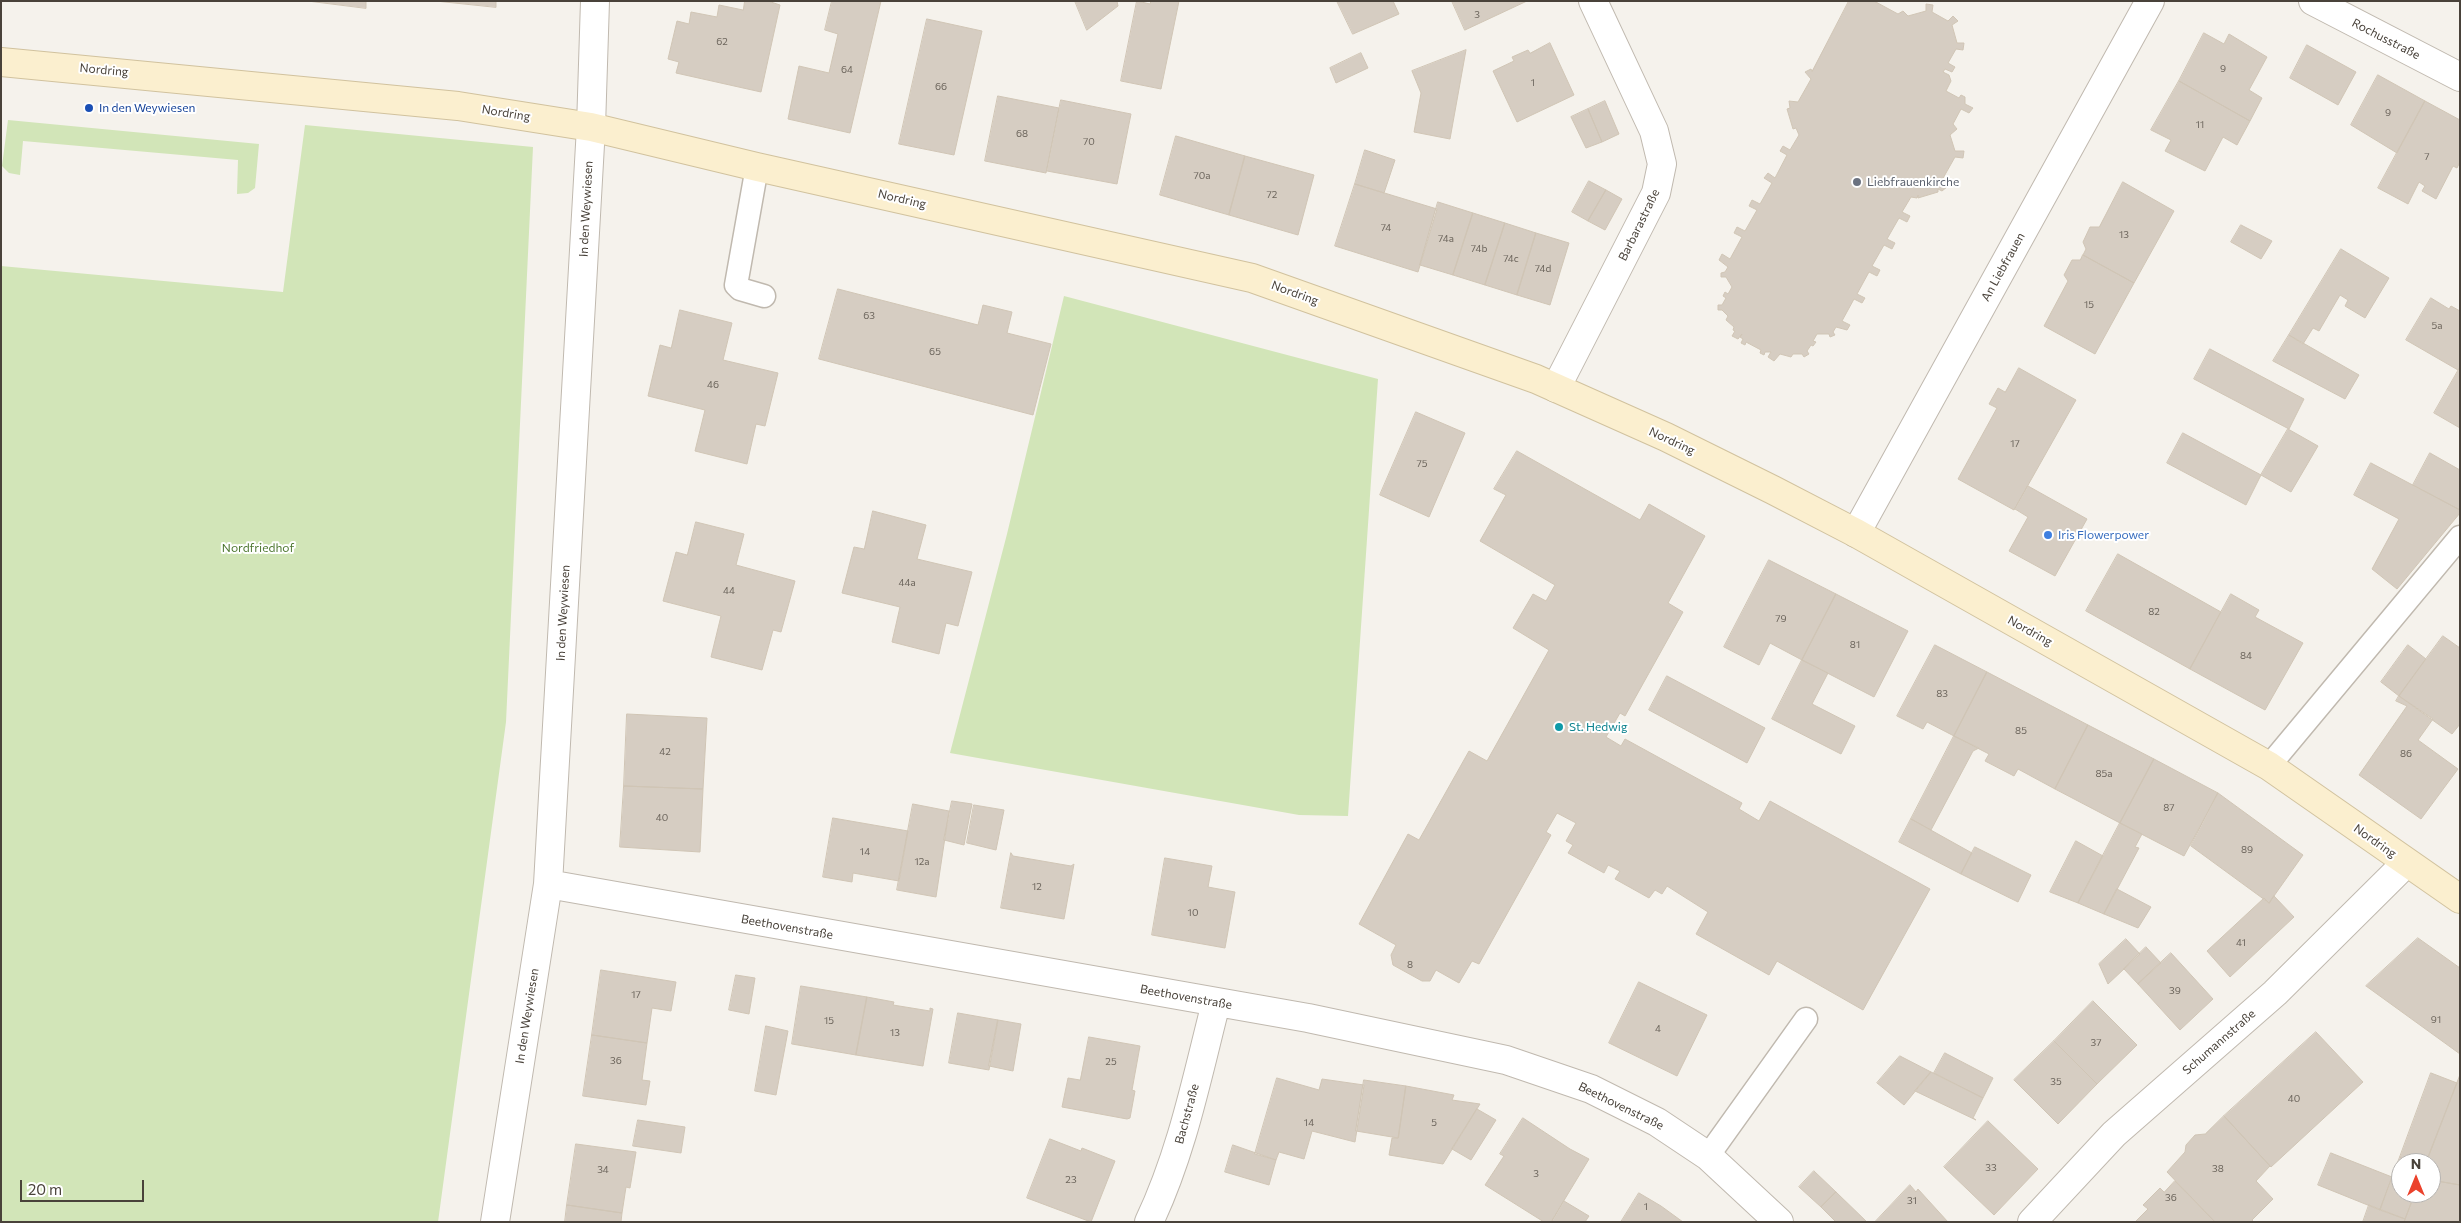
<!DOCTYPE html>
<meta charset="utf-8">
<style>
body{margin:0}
#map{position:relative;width:2461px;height:1223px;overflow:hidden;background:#f5f2ec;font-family:Commissioner,sans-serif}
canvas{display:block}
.frame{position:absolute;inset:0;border:2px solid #49423a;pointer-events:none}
.north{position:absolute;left:2391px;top:1153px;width:50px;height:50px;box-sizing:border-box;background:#fff;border:1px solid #b6b3b0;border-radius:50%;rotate:0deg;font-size:14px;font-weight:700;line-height:20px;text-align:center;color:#49423a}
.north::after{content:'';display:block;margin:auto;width:18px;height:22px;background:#eb422c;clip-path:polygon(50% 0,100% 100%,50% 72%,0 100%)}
.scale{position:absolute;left:20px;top:1180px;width:124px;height:22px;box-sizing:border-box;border:2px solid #49423a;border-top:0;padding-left:6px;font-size:15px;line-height:18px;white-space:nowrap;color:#49423a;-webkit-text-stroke:4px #fff;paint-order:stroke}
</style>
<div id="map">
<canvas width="2461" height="1223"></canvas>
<div class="frame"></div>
<div class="north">N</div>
<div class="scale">20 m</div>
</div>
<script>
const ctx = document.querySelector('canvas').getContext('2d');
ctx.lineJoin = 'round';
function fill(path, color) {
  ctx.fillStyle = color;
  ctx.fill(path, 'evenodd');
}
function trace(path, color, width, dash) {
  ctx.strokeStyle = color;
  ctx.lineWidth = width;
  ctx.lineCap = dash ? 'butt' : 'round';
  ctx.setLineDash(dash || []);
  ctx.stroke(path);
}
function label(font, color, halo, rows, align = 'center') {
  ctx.font = font + ' Commissioner,sans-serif';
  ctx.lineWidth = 4;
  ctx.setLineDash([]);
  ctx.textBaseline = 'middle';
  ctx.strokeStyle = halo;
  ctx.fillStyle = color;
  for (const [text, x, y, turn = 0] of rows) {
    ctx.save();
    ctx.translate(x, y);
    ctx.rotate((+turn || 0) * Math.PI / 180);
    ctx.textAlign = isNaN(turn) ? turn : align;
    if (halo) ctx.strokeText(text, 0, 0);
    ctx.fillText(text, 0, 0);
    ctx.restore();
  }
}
fill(new Path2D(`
 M 8,120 L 259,144 L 255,188 L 248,193 L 237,194 L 238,160 L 23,141 L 20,175 L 9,173 L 2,166 Z
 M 305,125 L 533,147 L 506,722 L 438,1222 L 1,1222 L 1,266 L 283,292 Z
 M 1064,296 L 1378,379 L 1348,816 L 1299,815 L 950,753 L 1007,534 Z`), '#d2e5b8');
const building = new Path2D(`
 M 308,1 L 366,1 L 366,8 Z
 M 436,1 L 496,1 L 496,7 Z
 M 745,1 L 768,1 L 780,5 L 761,92 L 676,73 L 679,62 L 668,59 L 677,21 L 689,24 L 691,12 L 717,17 L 719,5 L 743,10 Z
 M 832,1 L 881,1 L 850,133 L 788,119 L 799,66 L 829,73 L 838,34 L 825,30 Z
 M 1075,1 L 1117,1 L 1118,6 L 1087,30 Z
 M 1137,1 L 1150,4 L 1151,1 L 1179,1 L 1161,89 L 1121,81 Z
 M 1337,1 L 1393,1 L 1399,14 L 1353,34 Z
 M 1452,1 L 1527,1 L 1465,30 Z
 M 1849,1 L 1874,1 L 1898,14 L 1903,11 L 1908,16 L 1926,11 L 1926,4 L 1933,5 L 1932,12 L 1948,21 L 1953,16 L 1958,21 L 1952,25 L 1957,43 L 1964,43 L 1963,50 L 1956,49 L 1948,63 L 1955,67 L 1952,72 L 1945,69 L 1943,72 L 1949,75 L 1951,81 L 1946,91 L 1959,98 L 1961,95 L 1965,97 L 1965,104 L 1973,108 L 1969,113 L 1961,109 L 1953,124 L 1957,129 L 1950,135 L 1955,151 L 1964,151 L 1963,158 L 1955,157 L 1942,180 L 1947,187 L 1942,191 L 1938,189 L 1938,192 L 1918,198 L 1918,195 L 1917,198 L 1911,197 L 1902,212 L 1910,216 L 1907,222 L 1899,218 L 1887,239 L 1895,243 L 1892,249 L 1884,245 L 1872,266 L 1880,270 L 1877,276 L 1869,272 L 1857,294 L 1865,298 L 1862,303 L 1854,299 L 1842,321 L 1850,325 L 1847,330 L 1836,327 L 1833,332 L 1835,335 L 1830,337 L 1829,334 L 1817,334 L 1813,341 L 1816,342 L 1813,346 L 1811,345 L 1807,351 L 1809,354 L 1804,357 L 1802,354 L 1793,354 L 1791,357 L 1780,354 L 1774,361 L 1768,357 L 1771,352 L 1765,352 L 1764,355 L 1760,353 L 1761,350 L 1746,342 L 1745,345 L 1741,343 L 1743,339 L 1740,337 L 1742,334 L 1738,339 L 1732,336 L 1735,331 L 1733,330 L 1734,327 L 1726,320 L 1728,316 L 1722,310 L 1718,310 L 1718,305 L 1722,305 L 1726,298 L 1723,296 L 1725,292 L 1728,294 L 1732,287 L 1726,277 L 1721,277 L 1721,273 L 1725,272 L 1728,267 L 1719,260 L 1722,254 L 1730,259 L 1742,237 L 1734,233 L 1737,227 L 1745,231 L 1757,210 L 1749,206 L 1752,200 L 1760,204 L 1772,183 L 1764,178 L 1768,173 L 1775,178 L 1787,155 L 1780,151 L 1783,146 L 1790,150 L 1799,135 L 1796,128 L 1793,129 L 1787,109 L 1790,108 L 1789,101 L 1798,102 L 1811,79 L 1805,72 L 1811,69 L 1812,71 Z
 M 927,19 L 982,31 L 954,155 L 899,144 Z
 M 2204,33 L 2224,44 L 2229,34 L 2267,57 L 2249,90 L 2262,98 L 2250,121 L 2179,81 Z
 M 1550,43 L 1574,95 L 1517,122 L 1493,71 L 1514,61 L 1512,57 L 1528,50 L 1530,53 Z
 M 2307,45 L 2356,72 L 2338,105 L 2290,78 Z
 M 1466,50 L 1450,139 L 1414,132 L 1421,93 L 1412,71 Z
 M 1361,53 L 1368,68 L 1336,83 L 1330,68 Z
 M 2378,75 L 2425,101 L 2397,153 L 2351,125 Z
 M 2179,81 L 2250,121 L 2237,145 L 2223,137 L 2205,171 L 2165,151 L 2171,140 L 2151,130 Z
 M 998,96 L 1059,108 L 1046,173 L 985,161 Z
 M 1061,100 L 1131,114 L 1117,184 L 1047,171 Z
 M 1605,101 L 1619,134 L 1602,142 L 1588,109 Z
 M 2425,101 L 2460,120 L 2460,162 L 2457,168 L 2453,166 L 2436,199 L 2422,191 L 2425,186 L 2419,182 L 2408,204 L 2378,188 Z
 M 1588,109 L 1602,142 L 1586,148 L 1571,117 Z
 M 1176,136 L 1245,156 L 1229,215 L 1160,195 Z
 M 1365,150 L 1395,160 L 1384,193 L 1355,184 Z
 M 1245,156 L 1314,175 L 1298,235 L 1229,215 Z
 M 1589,181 L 1606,190 L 1588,221 L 1572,212 Z
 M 2123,182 L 2174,211 L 2134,283 L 2083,255 L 2086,249 L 2083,242 L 2090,227 L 2099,227 Z
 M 1355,184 L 1437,209 L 1418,272 L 1335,246 Z
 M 1606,190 L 1622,199 L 1605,230 L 1588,221 Z
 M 1438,202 L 1473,213 L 1453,275 L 1420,265 Z
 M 1473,213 L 1505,223 L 1485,285 L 1453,275 Z
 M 1505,223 L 1536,233 L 1517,295 L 1485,285 Z
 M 2241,225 L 2272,241 L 2261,259 L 2231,242 Z
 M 1536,233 L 1569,243 L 1550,305 L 1517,295 Z
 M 2341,249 L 2389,278 L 2365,318 L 2345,306 L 2348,300 L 2340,295 L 2319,331 L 2313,328 L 2303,344 L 2289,335 Z
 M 2083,255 L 2134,283 L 2095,354 L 2044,326 L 2068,281 L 2064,275 L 2072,260 L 2080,260 Z
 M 838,289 L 978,325 L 983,305 L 1012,312 L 1007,333 L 1051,344 L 1033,415 L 819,359 Z
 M 2431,298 L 2449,309 L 2451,306 L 2460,311 L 2460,367 L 2458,370 L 2406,340 Z
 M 680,310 L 732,323 L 723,360 L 778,373 L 765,426 L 756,424 L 747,464 L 695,451 L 705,410 L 648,396 L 660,345 L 671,348 Z
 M 2289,335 L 2359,375 L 2345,399 L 2273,361 Z
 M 2210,349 L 2304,399 L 2289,429 L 2194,379 Z
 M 2460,367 L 2460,428 L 2434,413 Z
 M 2019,368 L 2076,400 L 2014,510 L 1958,479 L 1997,408 L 1989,404 L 1998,388 L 2005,392 Z
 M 1416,412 L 1465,433 L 1429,517 L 1380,495 Z
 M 2288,429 L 2318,446 L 2291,492 L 2261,475 Z
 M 2183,433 L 2261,475 L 2246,505 L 2167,463 Z
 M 1517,451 L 1640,520 L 1649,504 L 1705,536 L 1668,603 L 1683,612 L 1625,716 L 1620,713 L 1606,737 L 1621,746 L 1625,739 L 1742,803 L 1739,809 L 1759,821 L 1770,801 L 1930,889 L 1863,1010 L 1777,961 L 1769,975 L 1696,934 L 1708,912 L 1667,886 L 1662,894 L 1655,890 L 1649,898 L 1615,879 L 1620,871 L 1608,865 L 1604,873 L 1568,853 L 1573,845 L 1566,841 L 1576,823 L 1557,813 L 1546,832 L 1551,835 L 1479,964 L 1472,961 L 1459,983 L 1436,970 L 1430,981 L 1422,981 L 1393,965 L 1391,955 L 1396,945 L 1359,924 L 1408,834 L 1419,840 L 1469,751 L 1487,761 L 1549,650 L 1513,628 L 1533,594 L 1546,601 L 1555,585 L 1480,541 L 1506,495 L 1494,489 Z
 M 2430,453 L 2460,470 L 2460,510 L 2413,485 Z
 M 2371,463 L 2460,510 L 2460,513 L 2397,589 L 2372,569 L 2399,519 L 2354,495 Z
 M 2028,486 L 2087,519 L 2055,576 L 2009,551 L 2028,517 L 2015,509 Z
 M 873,511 L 926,525 L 917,559 L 972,572 L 958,626 L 946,623 L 939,654 L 892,642 L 900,607 L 842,593 L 854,547 L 864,549 Z
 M 696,522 L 744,534 L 736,565 L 795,581 L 781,632 L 773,630 L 762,670 L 711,657 L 721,616 L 663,601 L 676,552 L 687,555 Z
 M 2118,554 L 2221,612 L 2190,669 L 2086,611 Z
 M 1769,560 L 1836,594 L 1802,660 L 1770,643 L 1759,665 L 1724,647 Z
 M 1836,594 L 1908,631 L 1874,697 L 1802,660 Z
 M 2231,594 L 2259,610 L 2255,617 L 2303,643 L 2265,710 L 2190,669 Z
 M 2443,636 L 2460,648 L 2460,724 L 2452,734 L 2399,696 Z
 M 1935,645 L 1987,672 L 1954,736 L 1927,722 L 1923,729 L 1897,716 Z
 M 2408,645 L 2426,659 L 2399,696 L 2381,682 Z
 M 1802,660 L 1828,673 L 1812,704 L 1855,726 L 1841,754 L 1772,719 Z
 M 1987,672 L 2088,725 L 2055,789 L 2018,769 L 2014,776 L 1985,761 L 1989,754 L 1954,736 Z
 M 1667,676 L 1765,728 L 1747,763 L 1649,710 Z
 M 2399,696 L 2433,719 L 2418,740 L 2458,769 L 2421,819 L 2359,775 L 2407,706 L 2396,701 Z
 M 627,714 L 707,718 L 703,789 L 624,786 Z
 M 2088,725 L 2154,759 L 2120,823 L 2055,789 Z
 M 1954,736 L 1979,748 L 1973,751 L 1931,830 L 1911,819 Z
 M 2154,759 L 2218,793 L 2184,856 L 2120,823 Z
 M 624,786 L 703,789 L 700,852 L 620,847 Z
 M 2218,793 L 2303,855 L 2269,903 L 2191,846 Z
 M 952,801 L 972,804 L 964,845 L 944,840 Z
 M 913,804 L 949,811 L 936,897 L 897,890 Z
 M 974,805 L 1004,810 L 996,850 L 967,843 Z
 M 833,818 L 908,831 L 899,881 L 853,873 L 852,882 L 823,877 Z
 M 1911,819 L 1972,853 L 1961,874 L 1899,842 Z
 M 2120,823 L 2142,834 L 2135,847 L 2139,848 L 2104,914 L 2078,903 Z
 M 2076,841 L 2103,856 L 2078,903 L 2050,892 Z
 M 1975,847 L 2031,875 L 2018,902 L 1961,874 Z
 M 1011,853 L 1013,856 L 1071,866 L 1074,864 L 1064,919 L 1001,908 Z
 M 1165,858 L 1212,866 L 1208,887 L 1235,892 L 1225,948 L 1152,935 Z
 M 2117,889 L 2151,907 L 2138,928 L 2104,914 Z
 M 2274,896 L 2294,917 L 2230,977 L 2207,951 L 2264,898 L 2269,903 Z
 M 2418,938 L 2460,968 L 2460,1054 L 2366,986 Z
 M 2126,939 L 2140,954 L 2108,984 L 2099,964 Z
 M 2146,947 L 2161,963 L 2138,984 L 2124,969 Z
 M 2171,953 L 2213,999 L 2180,1030 L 2138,984 Z
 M 601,970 L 676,982 L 671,1011 L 652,1008 L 647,1043 L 592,1035 Z
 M 736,975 L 755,978 L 749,1014 L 729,1010 Z
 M 1639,982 L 1707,1015 L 1677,1076 L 1609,1043 Z
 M 801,986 L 867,997 L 856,1055 L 792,1044 Z
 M 867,997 L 894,1002 L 893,1005 L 930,1011 L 930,1008 L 933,1009 L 923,1066 L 856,1055 Z
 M 2093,1001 L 2137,1045 L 2097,1084 L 2054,1041 Z
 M 958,1013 L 998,1020 L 989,1070 L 949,1063 Z
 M 998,1020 L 1021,1024 L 1013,1071 L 989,1066 Z
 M 766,1026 L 788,1031 L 776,1095 L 755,1091 Z
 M 2316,1032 L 2363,1082 L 2271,1167 L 2224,1116 Z
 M 592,1035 L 647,1043 L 642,1080 L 650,1081 L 646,1105 L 583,1096 Z
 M 1089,1037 L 1140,1046 L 1132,1090 L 1135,1091 L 1130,1118 L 1127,1119 L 1062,1107 L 1068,1078 L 1080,1080 Z
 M 2054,1041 L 2097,1084 L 2058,1124 L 2014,1080 Z
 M 1945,1053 L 1993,1078 L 1983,1098 L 1934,1073 Z
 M 1900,1056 L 1931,1072 L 1904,1105 L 1877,1083 Z
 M 1931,1072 L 1983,1098 L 1973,1118 L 1976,1120 L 1915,1091 Z
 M 2431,1073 L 2457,1083 L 2426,1163 L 2417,1163 L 2400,1157 Z
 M 2460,1075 L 2460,1185 L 2431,1180 L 2431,1163 L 2426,1163 Z
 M 1277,1078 L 1319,1090 L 1322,1079 L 1364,1085 L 1355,1142 L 1312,1131 L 1304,1159 L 1279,1152 L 1276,1160 L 1255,1154 Z
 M 1364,1080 L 1406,1086 L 1398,1138 L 1356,1131 Z
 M 1406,1086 L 1454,1095 L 1452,1100 L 1480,1104 L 1443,1164 L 1389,1155 L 1392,1138 L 1398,1138 Z
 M 1477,1109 L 1496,1120 L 1471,1160 L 1452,1149 Z
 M 2224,1116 L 2270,1166 L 2256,1181 L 2273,1199 L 2252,1220 L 2254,1222 L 2215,1222 L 2167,1172 L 2185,1152 L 2186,1145 L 2195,1135 L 2205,1134 Z
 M 1523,1118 L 1570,1149 L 1589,1159 L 1551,1222 L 1544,1222 L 1485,1185 L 1504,1156 L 1500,1154 Z
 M 638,1120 L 685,1127 L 681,1153 L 633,1146 Z
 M 1988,1121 L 2038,1169 L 1994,1215 L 1944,1167 Z
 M 1050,1139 L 1081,1151 L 1082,1148 L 1115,1161 L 1091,1222 L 1027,1198 Z
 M 576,1144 L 636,1152 L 630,1188 L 626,1187 L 622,1213 L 567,1205 Z
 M 1233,1145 L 1276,1160 L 1269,1185 L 1225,1172 Z
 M 2331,1153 L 2392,1177 L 2380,1210 L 2318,1185 Z
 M 2400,1157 L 2417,1163 L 2401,1163 L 2401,1193 L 2415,1193 L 2405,1219 L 2380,1210 Z
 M 1814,1171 L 1836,1192 L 1821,1207 L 1799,1187 Z
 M 2431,1180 L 2460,1185 L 2460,1222 L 2404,1222 L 2415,1193 L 2431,1193 Z
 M 2175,1181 L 2215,1222 L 2135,1222 L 2148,1209 L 2143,1205 L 2160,1188 L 2164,1192 Z
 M 1910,1185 L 1916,1192 L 1918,1189 L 1948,1222 L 1875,1222 Z
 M 1836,1192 L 1867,1222 L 1836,1222 L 1821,1207 Z
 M 1639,1193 L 1661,1206 L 1683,1222 L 1621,1222 Z
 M 1564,1201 L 1589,1216 L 1585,1222 L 1552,1222 Z
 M 567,1205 L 622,1213 L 621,1222 L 565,1222 Z
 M 2369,1205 L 2405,1219 L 2404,1222 L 2363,1222 Z`);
fill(building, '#d6cdc2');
trace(building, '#d0c5b5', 1);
const lane = new Path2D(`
 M 757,167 L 736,285 L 740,289 L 764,296
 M 2269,766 L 2460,537
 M 1708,1156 L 1806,1019`);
const street = new Path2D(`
 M 2313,1 L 2460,77
 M 1556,388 L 1656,193 L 1662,164 L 1654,131 L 1593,1
 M 1856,533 L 2150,1
 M 548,884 L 1308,1018 L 1506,1060 L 1591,1089 L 1657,1122 L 1708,1156 L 1779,1222
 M 495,1222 L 548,884 L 591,127 L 595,1
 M 1149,1222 C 1182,1153 1197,1077 1216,1003
 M 2032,1222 L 2114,1134 L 2275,993 L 2406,863`);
const secondary = new Path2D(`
 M 1,62 L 458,106 L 591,127 L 757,167 L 1252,278 L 1536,379 L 1666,437 L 1773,490 L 1856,533 L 2269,766 L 2460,899`);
trace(lane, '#c0b9af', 25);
trace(street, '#c0b9af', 30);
trace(secondary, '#d1c29e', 30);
trace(lane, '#fff', 22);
trace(street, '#fff', 28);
trace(secondary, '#fbefcf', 28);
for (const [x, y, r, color] of [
 [89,108,5,"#1a4fb4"],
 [1857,182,5,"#6b7280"],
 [2048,535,5,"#3f7fe0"],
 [1559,727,5,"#0f9aa8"]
]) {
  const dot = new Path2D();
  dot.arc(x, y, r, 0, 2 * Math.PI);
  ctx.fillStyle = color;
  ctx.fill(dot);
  trace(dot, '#fff', 2);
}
label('10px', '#6c655c', null, [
 ["3",1477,15],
 ["62",722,42],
 ["9",2223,69],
 ["64",847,70],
 ["1",1533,83],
 ["66",941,87],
 ["9",2388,113],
 ["11",2200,125],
 ["68",1022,134],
 ["70",1089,142],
 ["7",2427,157],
 ["70a",1202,176],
 ["72",1272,195],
 ["74",1386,228],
 ["13",2124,235],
 ["74a",1446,239],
 ["74b",1479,249],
 ["74c",1511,259],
 ["74d",1543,269],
 ["15",2089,305],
 ["63",869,316],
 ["5a",2437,326],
 ["65",935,352],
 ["46",713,385],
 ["17",2015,444],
 ["75",1422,464],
 ["44a",907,583],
 ["44",729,591],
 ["82",2154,612],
 ["79",1781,619],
 ["81",1855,645],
 ["84",2246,656],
 ["83",1942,694],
 ["85",2021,731],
 ["42",665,752],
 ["86",2406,754],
 ["85a",2104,774],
 ["87",2169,808],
 ["40",662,818],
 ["89",2247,850],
 ["14",865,852],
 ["12a",922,862],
 ["12",1037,887],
 ["10",1193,913],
 ["41",2241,943],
 ["8",1410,965],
 ["39",2175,991],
 ["17",636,995],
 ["91",2436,1020],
 ["15",829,1021],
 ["4",1658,1029],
 ["13",895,1033],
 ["37",2096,1043],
 ["36",616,1061],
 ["25",1111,1062],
 ["35",2056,1082],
 ["40",2294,1099],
 ["14",1309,1123],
 ["5",1434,1123],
 ["33",1991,1168],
 ["38",2218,1169],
 ["34",603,1170],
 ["3",1536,1174],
 ["23",1071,1180],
 ["36",2171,1198],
 ["31",1912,1201],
 ["1",1646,1207]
]);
label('12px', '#49423a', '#fff', [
 ["Rochusstraße",2386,39,27],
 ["Nordring",104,70,5],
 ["Nordring",506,113,9],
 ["Nordring",902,199,13],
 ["In den Weywiesen",586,209,-87],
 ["Barbarastraße",1639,225,-64],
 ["An Liebfrauen",2003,267,-61],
 ["Nordring",1295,293,20],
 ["Nordring",1672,441,25],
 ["In den Weywiesen",563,613,-87],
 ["Nordring",2030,631,29],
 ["Nordring",2375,841,35],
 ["Beethovenstraße",787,927,10],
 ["Beethovenstraße",1186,997,10],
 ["In den Weywiesen",527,1016,-81],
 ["Schumannstraße",2219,1042,-41],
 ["Beethovenstraße",1621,1106,26],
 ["Bachstraße",1187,1114,-75]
]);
label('12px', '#164399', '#fff', [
 ["In den Weywiesen",99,108]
], 'left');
label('12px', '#5b616d', '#fff', [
 ["Liebfrauenkirche",1867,182]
], 'left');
label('12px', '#366cbe', '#fff', [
 ["Iris Flowerpower",2058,535]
], 'left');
label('12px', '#4d7730', '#fff', [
 ["Nordfriedhof",258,548]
]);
label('12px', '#0d838f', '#fff', [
 ["St. Hedwig",1569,727]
], 'left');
</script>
